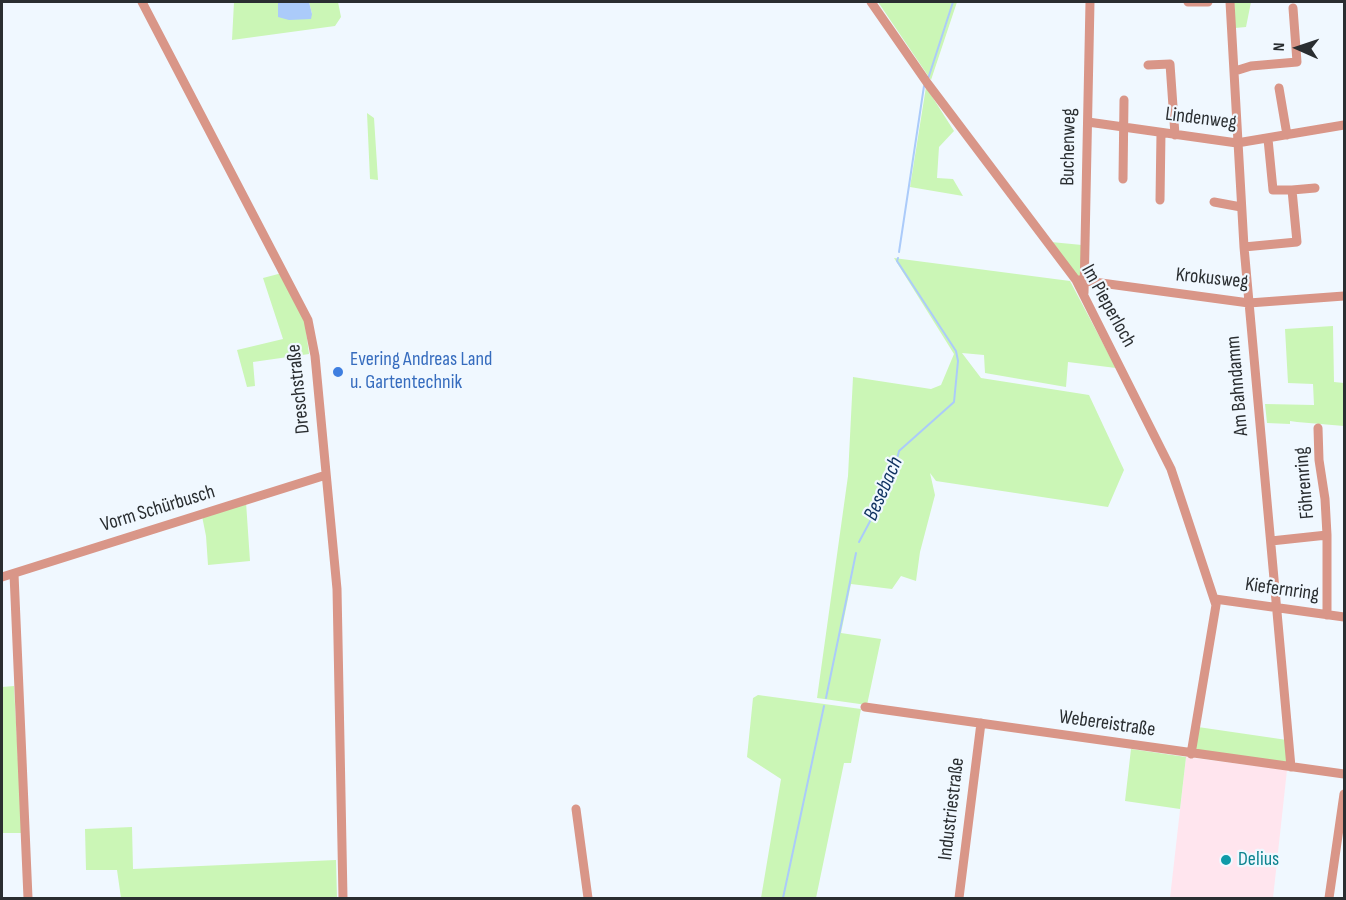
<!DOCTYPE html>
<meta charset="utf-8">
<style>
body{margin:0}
#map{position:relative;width:1346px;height:900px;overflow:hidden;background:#f0f8ff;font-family:"Sofia Sans Condensed",sans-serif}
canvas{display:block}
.frame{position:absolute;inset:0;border:3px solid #2a2e31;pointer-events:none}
.north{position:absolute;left:1268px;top:18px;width:60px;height:60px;-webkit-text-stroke:4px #f0f8ff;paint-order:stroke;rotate:273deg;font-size:16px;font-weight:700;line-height:24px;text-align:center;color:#2a2e31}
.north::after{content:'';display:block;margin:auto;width:21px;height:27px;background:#2a2e31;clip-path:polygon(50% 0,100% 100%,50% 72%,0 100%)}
</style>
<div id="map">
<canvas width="1346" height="900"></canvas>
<div class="frame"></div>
<div class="north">N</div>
</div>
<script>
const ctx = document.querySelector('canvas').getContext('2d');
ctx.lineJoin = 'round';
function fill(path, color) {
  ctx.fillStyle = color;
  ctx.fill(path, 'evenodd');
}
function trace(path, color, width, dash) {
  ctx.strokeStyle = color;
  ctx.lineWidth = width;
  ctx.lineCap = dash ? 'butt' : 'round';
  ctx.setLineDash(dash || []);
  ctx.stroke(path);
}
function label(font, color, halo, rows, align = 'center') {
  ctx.font = font + ' "Sofia Sans Condensed",sans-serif';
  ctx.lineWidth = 4.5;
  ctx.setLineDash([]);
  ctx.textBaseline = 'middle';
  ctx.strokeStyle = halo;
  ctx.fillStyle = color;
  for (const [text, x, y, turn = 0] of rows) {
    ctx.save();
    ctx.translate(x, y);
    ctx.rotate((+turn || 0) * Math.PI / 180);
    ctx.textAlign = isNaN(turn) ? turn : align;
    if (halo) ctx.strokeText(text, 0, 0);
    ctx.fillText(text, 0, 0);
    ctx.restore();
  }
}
fill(new Path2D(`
 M 1186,757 L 1287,770 L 1273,898 L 1170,898 Z`), '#ffe5ee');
fill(new Path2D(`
 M 234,2 L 278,2 L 312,14 L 309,2 L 338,2 L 341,17 L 335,26 L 232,40 Z
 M 878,2 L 957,2 L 931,80 Z
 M 1234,2 L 1251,2 L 1246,27 L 1235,28 Z
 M 926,87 L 954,131 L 939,147 L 937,178 L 953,179 L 963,196 L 910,187 Z
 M 367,113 L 374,118 L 378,180 L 370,179 Z
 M 1051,242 L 1082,245 L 1081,276 L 1078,277 Z
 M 894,258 L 1070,281 L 1116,368 L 1068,362 L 1066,387 L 985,373 L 984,355 L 962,353 L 981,378 L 1089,395 L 1124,470 L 1108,507 L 936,481 L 930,473 L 935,495 L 920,552 L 916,581 L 901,576 L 892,589 L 851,584 L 841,633 L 881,639 L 867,705 L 817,698 L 848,476 L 853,377 L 931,389 L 941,385 L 954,354 Z
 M 282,273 L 305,323 L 309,354 L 253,362 L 255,386 L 247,387 L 237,350 L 283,339 L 263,278 Z
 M 1333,326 L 1334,382 L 1344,383 L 1344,426 L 1297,422 L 1290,421 L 1290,424 L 1267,423 L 1265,404 L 1314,405 L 1313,384 L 1288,383 L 1285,329 Z
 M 246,502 L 250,561 L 208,565 L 206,536 L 202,516 Z
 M 14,686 L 22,833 L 2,833 L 2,687 Z
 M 758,695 L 861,709 L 851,763 L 844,763 L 816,898 L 761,898 L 781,779 L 747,757 L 753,698 Z
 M 1198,727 L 1287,740 L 1289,764 L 1195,751 Z
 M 1131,749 L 1186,757 L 1180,809 L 1125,801 Z
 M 132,827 L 133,869 L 336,860 L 337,898 L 121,898 L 117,870 L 86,870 L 85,829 Z`), '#cbf6b6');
fill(new Path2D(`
 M 278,2 L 309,2 L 312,14 L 311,19 L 289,20 L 278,17 Z`), '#abcbfa');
trace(new Path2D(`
 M 928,79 L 953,2
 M 899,252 L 924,86
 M 859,542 L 891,482 L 899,451 L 954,402 L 958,361 L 956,351 L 897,261 L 898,258
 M 826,698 L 856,553
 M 783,898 L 824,706`), '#abcbfa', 2);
trace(new Path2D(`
 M 142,2 L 308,320 L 315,356 L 337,589 L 343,898
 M 871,2 L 928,84 L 1076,280 L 1171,469 L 1216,605 L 1191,754
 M 1188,2 L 1208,2
 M 1230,2 L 1244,247 L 1291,767
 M 1148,65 L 1170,64 L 1175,135
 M 1235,71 L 1251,66 L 1297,62 L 1293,8
 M 1279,88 L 1287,135
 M 1088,122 L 1237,143 L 1344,125
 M 1123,179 L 1124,100
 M 1292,190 L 1315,188
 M 1160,200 L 1161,133
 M 1214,202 L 1241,207
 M 1244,247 L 1297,242 L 1292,190 L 1273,190 L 1268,139
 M 1079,280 L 1249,303 L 1344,296
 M 1084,293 L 1090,2
 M 1318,428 L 1319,460 L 1325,499 L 1327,535 L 1327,615
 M 1271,541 L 1327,535
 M 14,574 L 28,898
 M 2,577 L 326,475
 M 1215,599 L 1344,617
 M 865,707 L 1344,774
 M 576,809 L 588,898
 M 959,898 L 981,723
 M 1329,898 L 1344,794`), '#d99688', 9);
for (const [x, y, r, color] of [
 [338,372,6,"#3f7fe0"],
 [1226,860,6,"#0f9aa8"]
]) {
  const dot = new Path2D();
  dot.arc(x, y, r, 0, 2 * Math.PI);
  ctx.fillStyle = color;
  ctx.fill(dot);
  trace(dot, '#f0f8ff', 2);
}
label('20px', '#2a2e31', '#f0f8ff', [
 ["Lindenweg",1201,119,7],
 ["Buchenweg",1069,147,-89],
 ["Krokusweg",1212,279,6],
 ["Im Pieperloch",1108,306,61],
 ["Am Bahndamm",1238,386,-95],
 ["Dreschstraße",299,389,-96],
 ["Föhrenring",1305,483,-95],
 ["Vorm Schürbusch",158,509,-17],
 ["Kiefernring",1282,590,8],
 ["Webereistraße",1107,724,8],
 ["Industriestraße",952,809,-83]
]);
label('20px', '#366cbe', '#f0f8ff', [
 ["Evering Andreas Land",350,360],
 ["u. Gartentechnik",350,383]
], 'left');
label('20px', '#0d838f', '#f0f8ff', [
 ["Delius",1238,860]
], 'left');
label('italic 21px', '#0d305f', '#f0f8ff', [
 ["Besebach",884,489,-66]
]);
</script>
